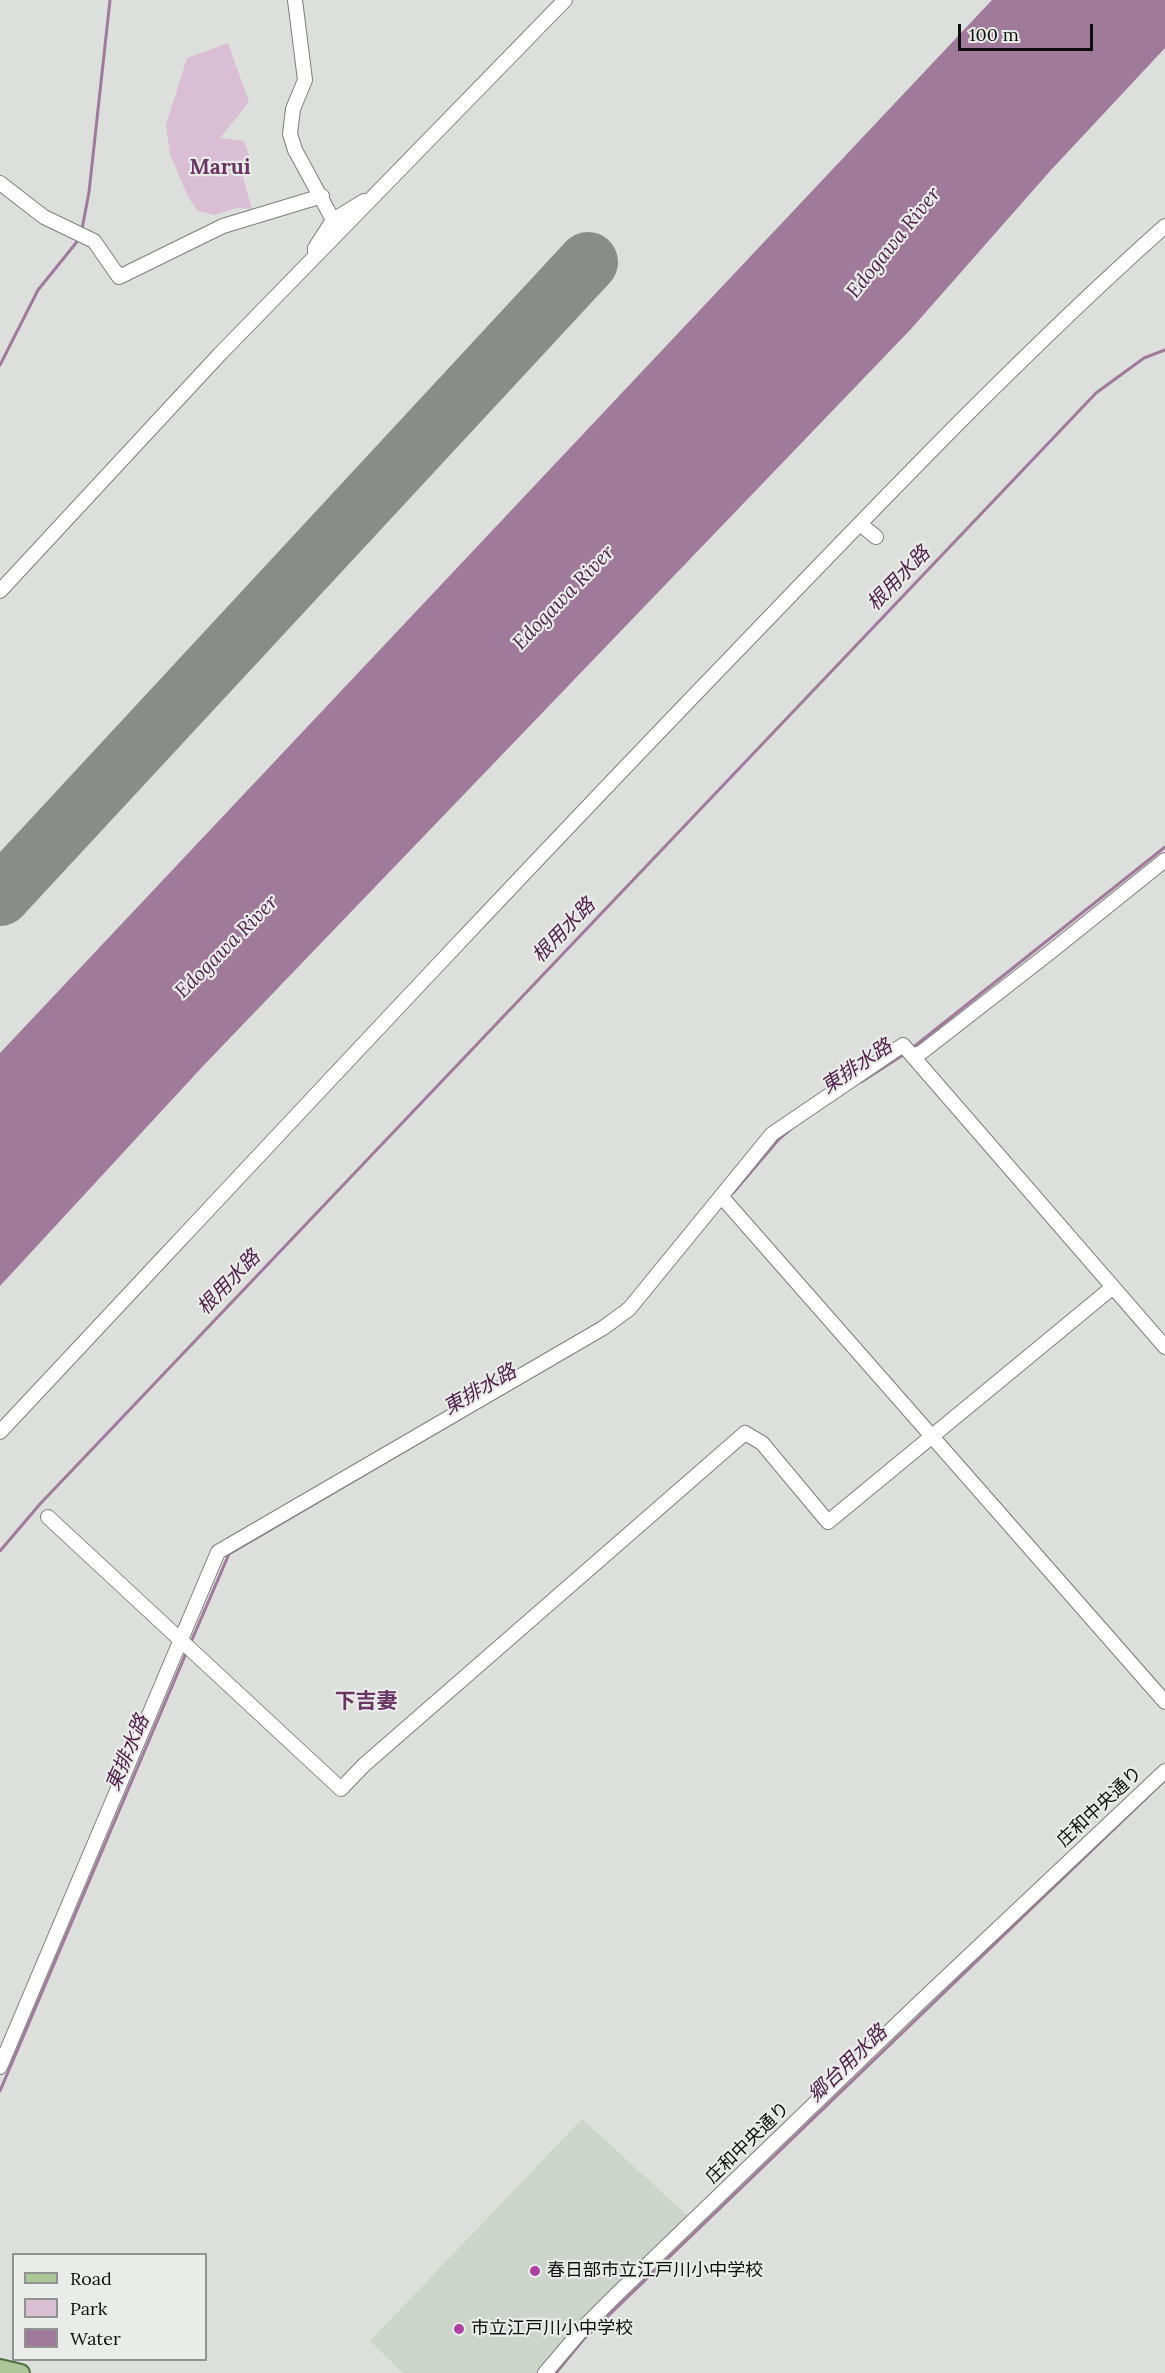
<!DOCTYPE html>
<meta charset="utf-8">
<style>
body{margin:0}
#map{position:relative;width:1165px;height:2373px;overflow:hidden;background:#dddfdc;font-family:Lora,serif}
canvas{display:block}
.legend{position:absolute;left:12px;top:2253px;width:195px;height:108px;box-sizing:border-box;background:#eaece9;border:2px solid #929391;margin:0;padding:8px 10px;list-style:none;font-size:18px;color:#0d0e0d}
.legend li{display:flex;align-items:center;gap:12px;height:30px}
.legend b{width:30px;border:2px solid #929391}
.scale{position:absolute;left:958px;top:24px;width:135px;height:27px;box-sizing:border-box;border:3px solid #0d0e0d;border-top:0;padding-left:8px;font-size:18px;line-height:21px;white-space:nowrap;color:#0d0e0d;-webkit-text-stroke:4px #eaece9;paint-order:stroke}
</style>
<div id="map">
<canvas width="1165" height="2373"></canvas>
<ul class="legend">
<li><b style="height:8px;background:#acc89a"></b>Road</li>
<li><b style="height:16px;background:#d9bed4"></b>Park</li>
<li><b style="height:16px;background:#a07a9a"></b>Water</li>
</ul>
<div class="scale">100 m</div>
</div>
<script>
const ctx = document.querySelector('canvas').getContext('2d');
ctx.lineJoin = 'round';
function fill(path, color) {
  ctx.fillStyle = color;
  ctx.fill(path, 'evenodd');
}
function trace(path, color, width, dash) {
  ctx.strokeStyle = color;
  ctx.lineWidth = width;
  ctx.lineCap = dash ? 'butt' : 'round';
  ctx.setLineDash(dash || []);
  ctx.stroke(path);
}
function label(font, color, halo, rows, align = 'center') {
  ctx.font = font + ' Lora,"Noto Sans JP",serif';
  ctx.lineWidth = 4.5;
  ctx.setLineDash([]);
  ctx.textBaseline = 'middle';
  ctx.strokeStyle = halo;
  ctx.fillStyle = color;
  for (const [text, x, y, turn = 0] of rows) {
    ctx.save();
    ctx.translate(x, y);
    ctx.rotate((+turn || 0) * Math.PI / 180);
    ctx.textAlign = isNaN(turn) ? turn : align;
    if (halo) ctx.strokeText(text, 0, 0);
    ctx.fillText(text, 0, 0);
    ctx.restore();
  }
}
fill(new Path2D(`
 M 582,2119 L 689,2217 L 578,2324 L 538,2373 L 403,2373 L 370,2341 Z`), '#cdd4ca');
fill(new Path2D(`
 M 228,43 L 249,102 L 220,138 L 244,141 L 251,162 L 243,178 L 252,209 L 237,208 L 214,215 L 198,211 L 188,197 L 170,154 L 166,125 L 187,58 Z`), '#d9bed4');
fill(new Path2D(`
 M 992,0 L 1165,0 L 1165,48 L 1051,170 L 911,329 L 204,1065 L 0,1286 L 0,1053 Z`), '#a07a9a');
trace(new Path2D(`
 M 82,229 L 89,192 L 110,0
 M 0,365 L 38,290 L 80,238
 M 911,1049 L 1165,847
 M 861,1082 L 906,1053
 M 733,1193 L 779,1139 L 791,1129
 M 0,1551 L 40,1504 L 1096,393 L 1144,358 L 1165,350
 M 191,1642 L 229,1554 L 614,1328
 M 0,2091 L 187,1651
 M 556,2373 L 583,2340 L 1165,1780`), '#a07a9a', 3);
trace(new Path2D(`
 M 0,896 L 588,262`), '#8a8c8a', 60);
const minor = new Path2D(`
 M 295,0 L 305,80 L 293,109 L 290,134 L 295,150 L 333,220 L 315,248 L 315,252
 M 0,183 L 44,217 L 94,241 L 119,277 L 223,226 L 322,196
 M 333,220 L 364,201
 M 860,524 L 876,537
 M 0,591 L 219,355 L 565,0
 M 913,1056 L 922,1052 L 1053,950 L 1165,860
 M 721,1196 L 1165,1702
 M 0,1432 C 244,1172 487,910 735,653 C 875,508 1014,361 1165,226
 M 48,1517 L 341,1789 L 364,1765 L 745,1433 L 762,1443 L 828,1522 L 1113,1287
 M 0,2067 L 218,1552 L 603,1328 L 629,1309 L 772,1134 L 903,1045 L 1165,1347
 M 545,2373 L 586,2325 L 616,2295 L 920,2002 L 1165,1771`);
const major = new Path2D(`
 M 0,2368 L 21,2373`);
trace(minor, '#7d7f7c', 16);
trace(major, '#506f3d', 20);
trace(minor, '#fff', 14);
trace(major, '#acc89a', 16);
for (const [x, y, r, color] of [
 [535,2271,6,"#ac42a2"],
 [459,2329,6,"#ac42a2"]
]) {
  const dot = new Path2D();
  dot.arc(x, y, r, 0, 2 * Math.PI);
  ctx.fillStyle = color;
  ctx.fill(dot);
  trace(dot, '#eaece9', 2);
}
label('18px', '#0d0e0d', '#eaece9', [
 ["庄和中央通り",1100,1807,-43],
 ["庄和中央通り",748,2143,-44]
]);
label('18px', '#0d0e0d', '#eaece9', [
 ["春日部市立江戸川小中学校",547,2271],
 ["市立江戸川小中学校",471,2329]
], 'left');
label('italic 20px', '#4f1f4a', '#eaece9', [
 ["Edogawa River",894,243,-51],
 ["根用水路",899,579,-46],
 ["Edogawa River",564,598,-46],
 ["根用水路",564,931,-46],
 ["Edogawa River",227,947,-45],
 ["東排水路",857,1067,-34],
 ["根用水路",229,1283,-46],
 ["東排水路",480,1390,-30],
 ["東排水路",128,1753,-67],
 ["郷台用水路",848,2064,-44]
]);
label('bold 21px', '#6a3564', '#eaece9', [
 ["Marui",220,168],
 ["下吉妻",366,1702]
]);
</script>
